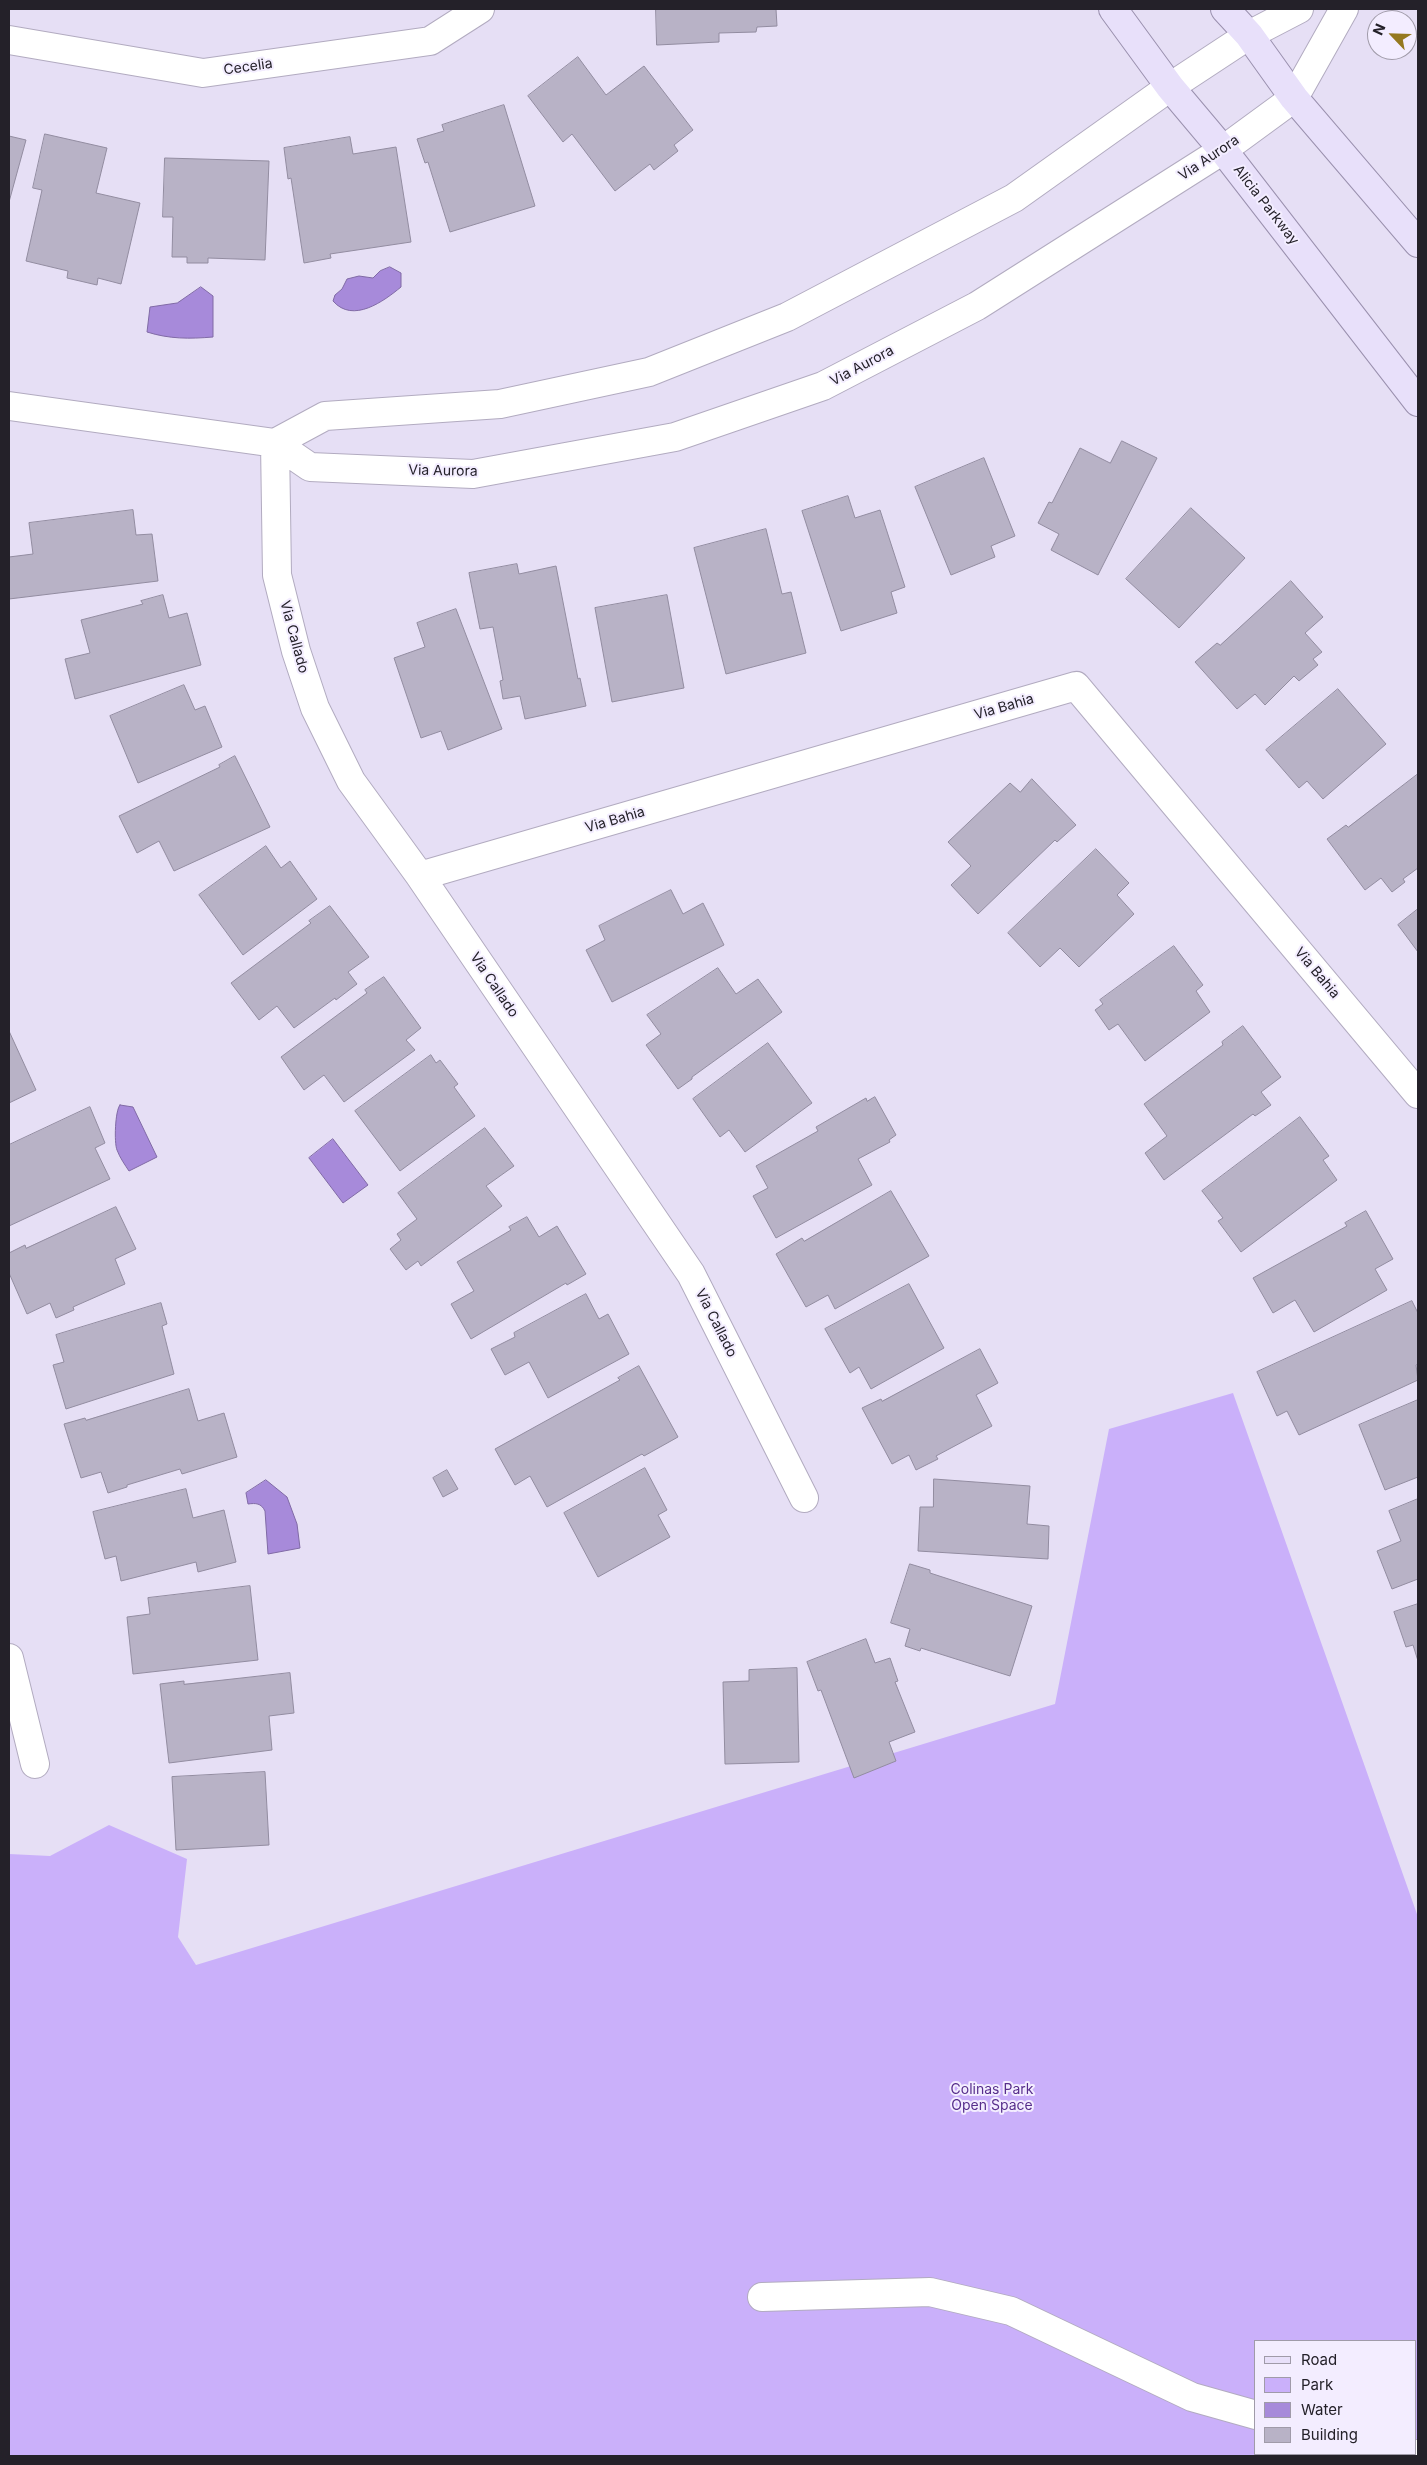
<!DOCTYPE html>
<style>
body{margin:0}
#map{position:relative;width:1427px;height:2465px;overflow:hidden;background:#e6dff5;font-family:Inter,sans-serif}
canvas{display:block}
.frame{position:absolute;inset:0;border:10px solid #242129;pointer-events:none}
.legend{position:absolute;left:1254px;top:2340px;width:162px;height:115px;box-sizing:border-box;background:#f3edff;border:1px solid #a09ba9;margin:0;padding:6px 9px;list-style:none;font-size:15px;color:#242129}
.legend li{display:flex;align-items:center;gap:10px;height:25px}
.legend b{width:25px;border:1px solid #a09ba9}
.north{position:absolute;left:1367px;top:10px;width:50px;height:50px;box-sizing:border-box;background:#f3edff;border:1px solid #a09ba9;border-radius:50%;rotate:294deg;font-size:14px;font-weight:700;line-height:20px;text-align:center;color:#242129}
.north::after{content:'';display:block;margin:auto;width:18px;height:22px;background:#957920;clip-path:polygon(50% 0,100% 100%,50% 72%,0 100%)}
</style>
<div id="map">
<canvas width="1427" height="2465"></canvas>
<div class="frame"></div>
<ul class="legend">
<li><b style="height:6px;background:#e8e0fa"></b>Road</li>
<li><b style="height:14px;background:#cab0fa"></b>Park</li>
<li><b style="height:14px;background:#a78ada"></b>Water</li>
<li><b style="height:14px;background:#b8b2c6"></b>Building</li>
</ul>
<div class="north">N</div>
</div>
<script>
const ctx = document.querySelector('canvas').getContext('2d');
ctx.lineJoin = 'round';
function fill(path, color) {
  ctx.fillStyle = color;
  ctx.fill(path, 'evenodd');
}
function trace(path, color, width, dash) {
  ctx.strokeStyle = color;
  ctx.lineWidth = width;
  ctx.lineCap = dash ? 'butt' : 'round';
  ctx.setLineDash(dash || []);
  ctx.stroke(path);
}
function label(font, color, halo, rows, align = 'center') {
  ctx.font = font + ' Inter,sans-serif';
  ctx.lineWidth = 4;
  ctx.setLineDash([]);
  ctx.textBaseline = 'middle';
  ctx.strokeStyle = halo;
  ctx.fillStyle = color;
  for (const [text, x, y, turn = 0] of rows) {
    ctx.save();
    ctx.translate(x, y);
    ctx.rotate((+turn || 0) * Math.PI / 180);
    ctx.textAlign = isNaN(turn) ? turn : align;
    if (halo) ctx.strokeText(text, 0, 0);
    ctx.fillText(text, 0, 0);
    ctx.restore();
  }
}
fill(new Path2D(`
 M 1233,1393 L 1418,1917 L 1418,2456 L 9,2456 L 9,1854 L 50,1856 L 109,1825 L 187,1859 L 178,1937 L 196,1965 L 1055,1704 L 1109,1429 ZM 1256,2341 L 1416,2341 L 1416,2454 L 1256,2454 Z`), '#cab0fa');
const water = new Path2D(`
 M 390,267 L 401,273 L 401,287 C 384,301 353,324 333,301 L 335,295 L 342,289 L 347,279 L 359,276 L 373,278 L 380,271 Z
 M 201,287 L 213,296 L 213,337 C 189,339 169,339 147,332 L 150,307 L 177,303 Z
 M 120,1105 L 133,1107 L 157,1157 L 129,1171 C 125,1165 120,1158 117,1150 C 114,1143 115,1110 120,1105 Z
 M 333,1139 L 368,1185 L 343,1203 L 309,1158 Z
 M 266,1480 L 287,1497 L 297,1524 L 300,1548 L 268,1554 L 265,1511 C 261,1503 256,1503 248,1504 L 246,1493 Z`);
fill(water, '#a78ada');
trace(water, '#806aa5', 1);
const building = new Path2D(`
 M 656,9 L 776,9 L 777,26 L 757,27 L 756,32 L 719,33 L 719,42 L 657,45 Z
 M 578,57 L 606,95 L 644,66 L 693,130 L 674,145 L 678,151 L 654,170 L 650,164 L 615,191 L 572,134 L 563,142 L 528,96 Z
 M 504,105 L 535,206 L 450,232 L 428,162 L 425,163 L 417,139 L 444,131 L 442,125 Z
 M 45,134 L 107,148 L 96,193 L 140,203 L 121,284 L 98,278 L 97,285 L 67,278 L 68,271 L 26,261 L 42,190 L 33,188 Z
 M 9,136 L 26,140 L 9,202 Z
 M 350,137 L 353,154 L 396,147 L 411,242 L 330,254 L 331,258 L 304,263 L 291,178 L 288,179 L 284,148 Z
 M 165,158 L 269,161 L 265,260 L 208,258 L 208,263 L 187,263 L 187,257 L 172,257 L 173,217 L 163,217 Z
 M 1122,441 L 1157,458 L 1098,575 L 1051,550 L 1059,534 L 1038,523 L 1049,502 L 1052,503 L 1080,448 L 1110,463 Z
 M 984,458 L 1015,536 L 991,546 L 995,557 L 951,575 L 915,487 Z
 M 848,496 L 855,518 L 880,510 L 905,587 L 891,592 L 897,613 L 841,631 L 802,511 Z
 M 1191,508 L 1245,558 L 1179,628 L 1126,579 Z
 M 133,510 L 136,535 L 152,534 L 158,581 L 9,599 L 9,557 L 33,554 L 29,523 Z
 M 766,529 L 782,594 L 791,592 L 806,653 L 726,674 L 694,548 Z
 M 517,564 L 519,574 L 556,566 L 578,679 L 580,678 L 586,706 L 525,719 L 520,696 L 503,699 L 500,681 L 503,680 L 493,627 L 480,629 L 469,573 Z
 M 1291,581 L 1323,617 L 1305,633 L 1322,652 L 1313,659 L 1318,665 L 1299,681 L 1294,676 L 1265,705 L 1255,694 L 1237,709 L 1195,662 L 1217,643 L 1220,645 Z
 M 163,595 L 169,618 L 187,613 L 201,665 L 75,699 L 65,659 L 90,653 L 81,620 L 143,604 L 141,601 Z
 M 667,595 L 684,688 L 612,702 L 595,608 Z
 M 456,609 L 502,729 L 448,750 L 441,731 L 421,738 L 394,658 L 425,647 L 417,623 Z
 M 184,685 L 195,710 L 205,706 L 222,747 L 138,783 L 110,716 Z
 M 1338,689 L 1386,744 L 1323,799 L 1307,781 L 1299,788 L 1266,750 Z
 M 235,756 L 270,827 L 174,871 L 159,841 L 137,853 L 119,816 L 220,767 L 219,765 Z
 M 1418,774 L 1418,868 L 1403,879 L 1405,882 L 1392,892 L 1381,878 L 1365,890 L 1327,839 L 1346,825 L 1348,827 Z
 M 1032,779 L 1076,825 L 1057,842 L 1055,840 L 978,914 L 951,885 L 971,866 L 948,842 L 1010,783 L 1020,792 Z
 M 266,846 L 281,868 L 290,861 L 317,899 L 243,955 L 199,895 Z
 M 1096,849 L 1129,883 L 1117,895 L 1134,914 L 1079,967 L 1060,948 L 1040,967 L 1008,933 Z
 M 671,890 L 683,914 L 703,903 L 724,945 L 612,1002 L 586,950 L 605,940 L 599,926 Z
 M 330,906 L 369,957 L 348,972 L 357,984 L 336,1000 L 335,998 L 294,1028 L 277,1006 L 259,1020 L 231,983 L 311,923 L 309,921 Z
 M 1418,909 L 1418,952 L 1398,925 Z
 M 1174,946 L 1203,985 L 1196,991 L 1210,1012 L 1145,1061 L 1118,1024 L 1109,1030 L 1095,1010 L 1103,1004 L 1100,1000 Z
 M 718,968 L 736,994 L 758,979 L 782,1012 L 692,1077 L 692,1079 L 678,1089 L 646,1045 L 661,1034 L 647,1015 Z
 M 384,977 L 421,1028 L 406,1040 L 415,1050 L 344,1102 L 324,1075 L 304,1090 L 281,1057 L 367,993 L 365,990 Z
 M 1243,1026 L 1281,1077 L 1261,1092 L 1271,1105 L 1255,1116 L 1253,1114 L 1164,1180 L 1145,1153 L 1167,1136 L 1144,1104 L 1223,1045 L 1222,1042 Z
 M 9,1031 L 36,1090 L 9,1103 Z
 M 768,1043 L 812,1103 L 745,1152 L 729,1130 L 720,1137 L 693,1099 Z
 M 431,1055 L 436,1063 L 440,1060 L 458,1084 L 454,1087 L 475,1116 L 400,1171 L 355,1111 Z
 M 875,1097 L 896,1135 L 889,1140 L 890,1142 L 858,1159 L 872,1185 L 776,1238 L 753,1196 L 768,1188 L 756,1166 L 818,1131 L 816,1127 L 866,1098 L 867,1101 Z
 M 90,1107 L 105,1143 L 95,1148 L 110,1179 L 9,1226 L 9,1145 Z
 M 1300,1117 L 1329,1156 L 1323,1160 L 1337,1180 L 1241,1252 L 1218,1221 L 1223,1218 L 1202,1191 Z
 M 485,1128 L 514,1166 L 486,1186 L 502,1206 L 421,1266 L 418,1261 L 406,1270 L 390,1249 L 401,1240 L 397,1234 L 417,1219 L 398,1193 Z
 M 891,1191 L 929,1256 L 835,1309 L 828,1295 L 806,1307 L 776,1254 L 802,1238 L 804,1241 Z
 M 116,1207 L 136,1249 L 115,1259 L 125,1284 L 73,1307 L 74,1310 L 56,1318 L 50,1303 L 27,1314 L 9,1273 L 9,1253 L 25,1245 L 26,1248 Z
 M 1366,1211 L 1393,1259 L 1375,1269 L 1387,1290 L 1314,1332 L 1295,1300 L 1273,1313 L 1253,1278 L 1347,1226 L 1345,1223 Z
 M 527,1217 L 539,1237 L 557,1226 L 586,1274 L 567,1285 L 566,1283 L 471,1339 L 451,1304 L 474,1291 L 457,1262 L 511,1230 L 509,1227 Z
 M 909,1284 L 944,1348 L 871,1389 L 859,1367 L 850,1373 L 825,1329 Z
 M 586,1294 L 599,1319 L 608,1314 L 629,1354 L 548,1398 L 529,1362 L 505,1375 L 491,1349 L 515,1337 L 514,1333 Z
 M 1412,1301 L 1418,1313 L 1418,1364 L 1416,1365 L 1418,1380 L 1299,1435 L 1287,1411 L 1277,1416 L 1257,1372 Z
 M 161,1303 L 167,1324 L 162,1326 L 174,1374 L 66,1409 L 53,1365 L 64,1362 L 56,1335 Z
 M 980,1349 L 998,1383 L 976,1395 L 992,1426 L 936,1456 L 938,1459 L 916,1470 L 909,1455 L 892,1464 L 862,1408 L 881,1399 L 882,1401 Z
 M 639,1366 L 678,1437 L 644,1456 L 642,1454 L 547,1507 L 530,1476 L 515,1485 L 495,1449 L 620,1380 L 618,1378 Z
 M 189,1389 L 198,1421 L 224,1413 L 237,1457 L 182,1474 L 180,1469 L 127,1485 L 127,1487 L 108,1493 L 101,1472 L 81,1478 L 64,1424 L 85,1418 L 86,1420 Z
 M 1418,1400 L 1418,1477 L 1385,1490 L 1359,1425 Z
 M 645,1468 L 667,1510 L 658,1515 L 670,1537 L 598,1577 L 564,1513 Z
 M 447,1470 L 458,1489 L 443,1497 L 433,1478 Z
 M 934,1479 L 1030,1486 L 1027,1524 L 1049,1526 L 1048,1559 L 918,1551 L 920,1507 L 933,1507 Z
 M 186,1489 L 193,1518 L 224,1510 L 236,1562 L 198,1572 L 196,1562 L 121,1581 L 116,1556 L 105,1559 L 93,1512 Z
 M 1418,1499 L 1418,1579 L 1392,1589 L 1377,1551 L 1401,1541 L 1389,1511 Z
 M 910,1564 L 930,1570 L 930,1573 L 1032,1606 L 1010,1676 L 921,1648 L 920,1651 L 905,1646 L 910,1629 L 891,1623 Z
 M 250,1586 L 258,1660 L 133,1674 L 127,1617 L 150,1614 L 148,1598 Z
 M 1418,1604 L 1418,1661 L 1413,1645 L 1406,1647 L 1394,1612 Z
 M 866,1639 L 875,1663 L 890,1658 L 898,1681 L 895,1682 L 915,1732 L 889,1742 L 896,1761 L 854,1778 L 821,1690 L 818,1691 L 807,1662 Z
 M 797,1668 L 799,1762 L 725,1764 L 723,1682 L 749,1681 L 749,1670 Z
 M 290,1673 L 294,1713 L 269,1716 L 272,1750 L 169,1763 L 160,1684 L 184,1681 L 184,1684 Z
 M 265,1772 L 269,1845 L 176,1850 L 172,1777 Z`);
fill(building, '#b8b2c6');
trace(building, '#928ca0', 1);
const minor = new Path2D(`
 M 9,40 L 203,73 L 430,41 L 480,9
 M 9,406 L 275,443 L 310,467 L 473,474 L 675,437 L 823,386 L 977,306 L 1223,150 L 1294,98 L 1344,9
 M 275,443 L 277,575 L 296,651 L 315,708 L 351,781 L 420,876 L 691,1274 L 804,1498
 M 275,443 L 325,416 L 500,404 L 649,372 L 787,317 L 1014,198 L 1170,87 L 1249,35 L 1299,9
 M 420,876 L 1076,686 L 1418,1094
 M 9,1658 L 35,1764
 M 762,2297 L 930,2292 L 1011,2311 L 1192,2397 L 1256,2415
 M 1416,2454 L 1418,2454`);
const major = new Path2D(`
 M 1113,9 L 1170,87 L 1223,150 L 1418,402
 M 1225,9 L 1249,35 L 1294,98 L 1418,243`);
trace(minor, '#b2abc0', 30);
trace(major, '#9a90ae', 30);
trace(minor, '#fff', 28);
trace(major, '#e8e0fa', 28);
label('14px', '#242129', '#f3edff', [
 ["Cecelia",248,67,-8],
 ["Via Aurora",1209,158,-34],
 ["Alicia Parkway",1266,205,52],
 ["Via Aurora",862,366,-28],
 ["Via Aurora",443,471,1],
 ["Via Callado",294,637,75],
 ["Via Bahia",1004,707,-16],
 ["Via Bahia",615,820,-16],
 ["Via Bahia",1317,973,50],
 ["Via Callado",494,985,56],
 ["Via Callado",716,1323,63]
]);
label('14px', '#572e8c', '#f3edff', [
 ["Colinas Park",992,2090],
 ["Open Space",992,2106]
]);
</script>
